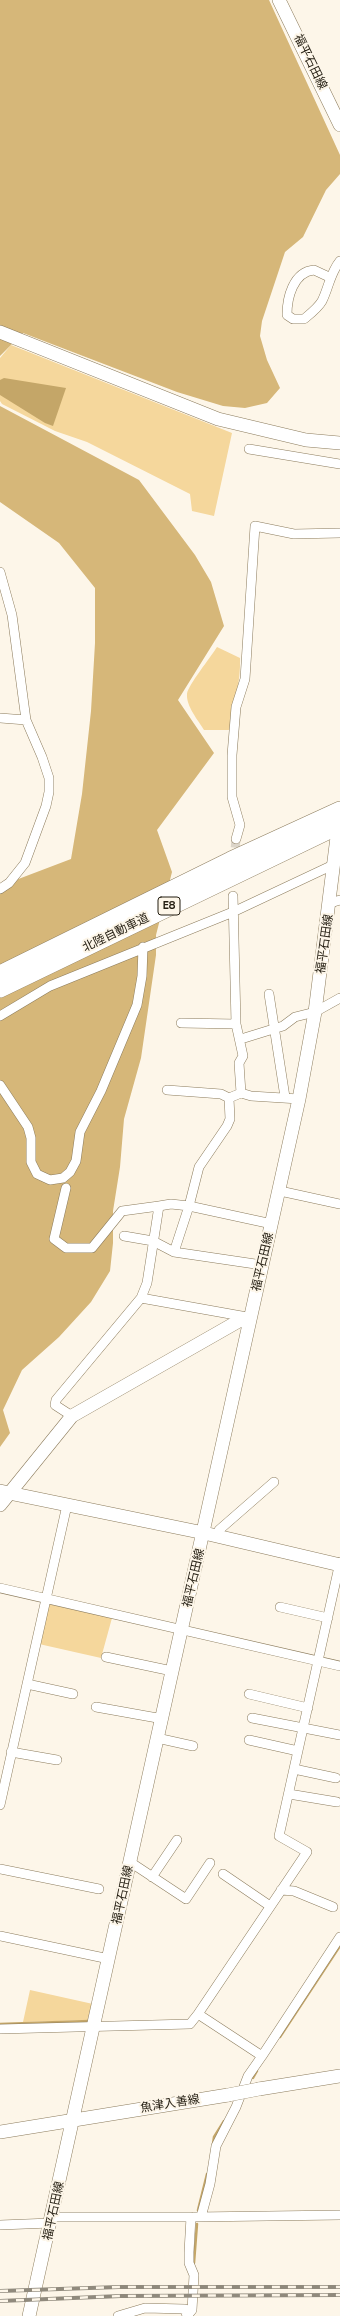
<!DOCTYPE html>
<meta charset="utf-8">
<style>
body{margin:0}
canvas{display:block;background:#fdf6e9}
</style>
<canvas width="340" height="2316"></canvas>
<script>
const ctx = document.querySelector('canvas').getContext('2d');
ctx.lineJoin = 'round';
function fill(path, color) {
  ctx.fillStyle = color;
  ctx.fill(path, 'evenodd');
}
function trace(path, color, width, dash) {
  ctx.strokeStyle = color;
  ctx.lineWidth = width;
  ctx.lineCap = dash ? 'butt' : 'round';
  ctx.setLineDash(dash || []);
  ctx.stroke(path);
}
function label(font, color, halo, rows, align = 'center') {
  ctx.font = font + ' "Space Grotesk","Noto Sans JP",sans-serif';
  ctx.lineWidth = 4;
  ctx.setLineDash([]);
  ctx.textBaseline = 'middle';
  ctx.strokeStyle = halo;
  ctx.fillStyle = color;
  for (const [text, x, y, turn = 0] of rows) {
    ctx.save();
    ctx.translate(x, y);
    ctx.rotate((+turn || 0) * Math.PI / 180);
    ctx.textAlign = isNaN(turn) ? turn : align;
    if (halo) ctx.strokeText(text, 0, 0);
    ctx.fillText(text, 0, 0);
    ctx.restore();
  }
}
fill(new Path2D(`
 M 11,345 L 232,433 L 214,516 L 192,511 L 190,494 L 87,442 L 55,431 L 2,404 L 0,401 L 0,358 Z
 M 217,647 L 240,658 C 241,683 233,706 230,730 L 204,730 C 198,720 186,706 187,694 C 188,685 211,657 217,647 Z
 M 48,1604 L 112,1618 L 101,1658 L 39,1644 Z
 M 30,1990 L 93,2004 L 89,2020 L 23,2022 Z`), '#f5d79c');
fill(new Path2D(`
 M 0,0 L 269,0 L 340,155 L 340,174 L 326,190 L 303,237 L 285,252 L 262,321 L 260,336 L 267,360 L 280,388 L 267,403 L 245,408 L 223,406 L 177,392 L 23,333 L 0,356 Z
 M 0,406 L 139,480 L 195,555 L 211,582 L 224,626 L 178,700 L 214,753 L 157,830 L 172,872 L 156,935 L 156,955 L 141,1058 L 124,1119 L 120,1167 L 113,1211 L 113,1243 L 110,1271 L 91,1302 L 59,1337 L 22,1370 L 3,1410 L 10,1433 L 0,1447 L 0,886 L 71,859 L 82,794 L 91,711 L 95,643 L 95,588 L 59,543 L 0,502 Z`), '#d6b779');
fill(new Path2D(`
 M 4,378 L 66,388 L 53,426 L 45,423 L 0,395 L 0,380 Z`), '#c4a668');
trace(new Path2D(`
 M 0,2024 L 90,2021
 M 280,2037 L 340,1946
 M 253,2078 L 257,2071
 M 213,2144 L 214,2137 L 224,2121
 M 198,2210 L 207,2174
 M 194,2263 L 197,2224`), '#c4a668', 2.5);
trace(new Path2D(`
 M 234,861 L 236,839`), '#dcd5c9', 9, [9, 4.5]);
const street = new Path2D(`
 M 329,277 L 314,270 C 293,272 287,298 287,315 L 293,319 L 304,319 C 310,314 318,308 322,301 C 329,287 330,273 340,261
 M 249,449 L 340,464
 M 0,572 L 12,615 L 26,720 L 42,757 L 49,778 L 49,792 L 46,806 L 25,863 L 9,883 L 0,889
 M 0,718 L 26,720
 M 236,839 L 240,825 L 232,797 L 232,755 L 236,707 L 245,679 L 255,526 L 294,534 L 340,533
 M 233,896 L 236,1024 L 243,1056 L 239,1063 L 241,1093
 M 330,903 L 340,900
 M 269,994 L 285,1097
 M 0,1016 L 50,986 L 233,912 L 335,864
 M 181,1023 L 236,1024
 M 241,1039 L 283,1026 L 295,1017 L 315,1012 L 340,998
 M 0,1085 L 28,1127 L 31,1138 L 31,1162 L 37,1174 L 50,1180 L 63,1178 L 70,1172 L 76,1161 L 80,1132 L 101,1091 L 137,1005 L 142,976 L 143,947
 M 167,1090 L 221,1094 L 229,1098
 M 66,1188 L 54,1239 L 66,1248 L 92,1248 L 122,1211 L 159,1206 L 147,1283 L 141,1298 L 56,1400 L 55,1405 L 72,1416
 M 280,1191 L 340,1204
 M 159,1206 L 171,1204 L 189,1206 L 199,1167 L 227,1126 L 230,1119 L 229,1098 L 241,1093 L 251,1096 L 299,1099
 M 124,1236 L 153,1241 L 174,1252 L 189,1206 L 272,1224
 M 174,1252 L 262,1265
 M 141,1298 L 247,1317
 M 217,1536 L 219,1530 L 274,1482
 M 0,1588 L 340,1666
 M 280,1607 L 328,1618
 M 106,1657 L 172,1671
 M 27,1684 L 73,1694
 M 249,1694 L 308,1708
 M 96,1707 L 163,1719
 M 252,1718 L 340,1735
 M 157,1738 L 193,1746
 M 249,1740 L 298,1751
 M 11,1752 L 57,1760
 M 294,1769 L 336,1778
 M 289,1794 L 337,1802
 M 0,1805 L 67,1505
 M 130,1862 L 186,1899 L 210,1863
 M 0,1869 L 99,1889
 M 223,1874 L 270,1906
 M 152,1877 L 177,1840
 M 281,1890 L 294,1891 L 333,1907
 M 0,1936 L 109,1959
 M 198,2014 L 262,2056 L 248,2076 L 236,2107 L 216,2146 L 210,2184 L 201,2217
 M 0,2029 L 190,2024 L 198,2014 L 307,1852 L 279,1836 L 340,1562
 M 262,2056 L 340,1937
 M 53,2217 L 191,2217 L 189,2252 L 189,2263 L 194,2275 L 192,2310 L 187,2316
 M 195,2217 L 340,2215
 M 0,2225 L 51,2223
 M 118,2316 L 145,2308 L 185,2309 L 187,2316`);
const secondary = new Path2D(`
 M 279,0 L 340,125
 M 0,332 L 218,419 L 306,440 L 340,443
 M 0,1491 L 204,1533 L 340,1565
 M 0,1505 L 72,1416 L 237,1322 L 250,1317
 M 259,2089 L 340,2076
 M 0,2132 L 228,2095
 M 29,2316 L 299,1099 L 315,1012 L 337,837`);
const highway = new Path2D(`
 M 0,974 L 231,860 L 340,810
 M 0,989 L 340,825`);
trace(street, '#8c7c5d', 10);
trace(secondary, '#8c7c5d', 14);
trace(highway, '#8c7c5d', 18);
trace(street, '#fff', 9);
trace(secondary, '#fff', 13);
trace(highway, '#fff', 17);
const rail = new Path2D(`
 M 0,2291 L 119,2287 L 340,2287
 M 0,2301 L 121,2296 L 340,2295`);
trace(rail, '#908a7d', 4);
trace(rail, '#fdf6e9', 2.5, [8]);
const secondaryBridge = new Path2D(`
 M 228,2095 L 259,2089`);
trace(secondaryBridge, '#8c7c5d', 14, []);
trace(secondaryBridge, '#fff', 13);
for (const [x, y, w] of [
 [169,906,22]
]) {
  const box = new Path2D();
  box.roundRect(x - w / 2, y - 9, w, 18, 3);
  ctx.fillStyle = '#fdf6e9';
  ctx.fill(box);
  trace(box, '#231d11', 1);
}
label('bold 11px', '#231d11', null, [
 ["E8",169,906]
]);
label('12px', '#231d11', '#fdf6e9', [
 ["福平石田線",310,62,64],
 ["北陸自動車道",116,933,-26],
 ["福平石田線",325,944,-82],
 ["福平石田線",263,1262,-77],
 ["福平石田線",194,1578,-77],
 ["福平石田線",123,1895,-78],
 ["魚津入善線",170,2104,-9],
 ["福平石田線",54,2211,-78]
]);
</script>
